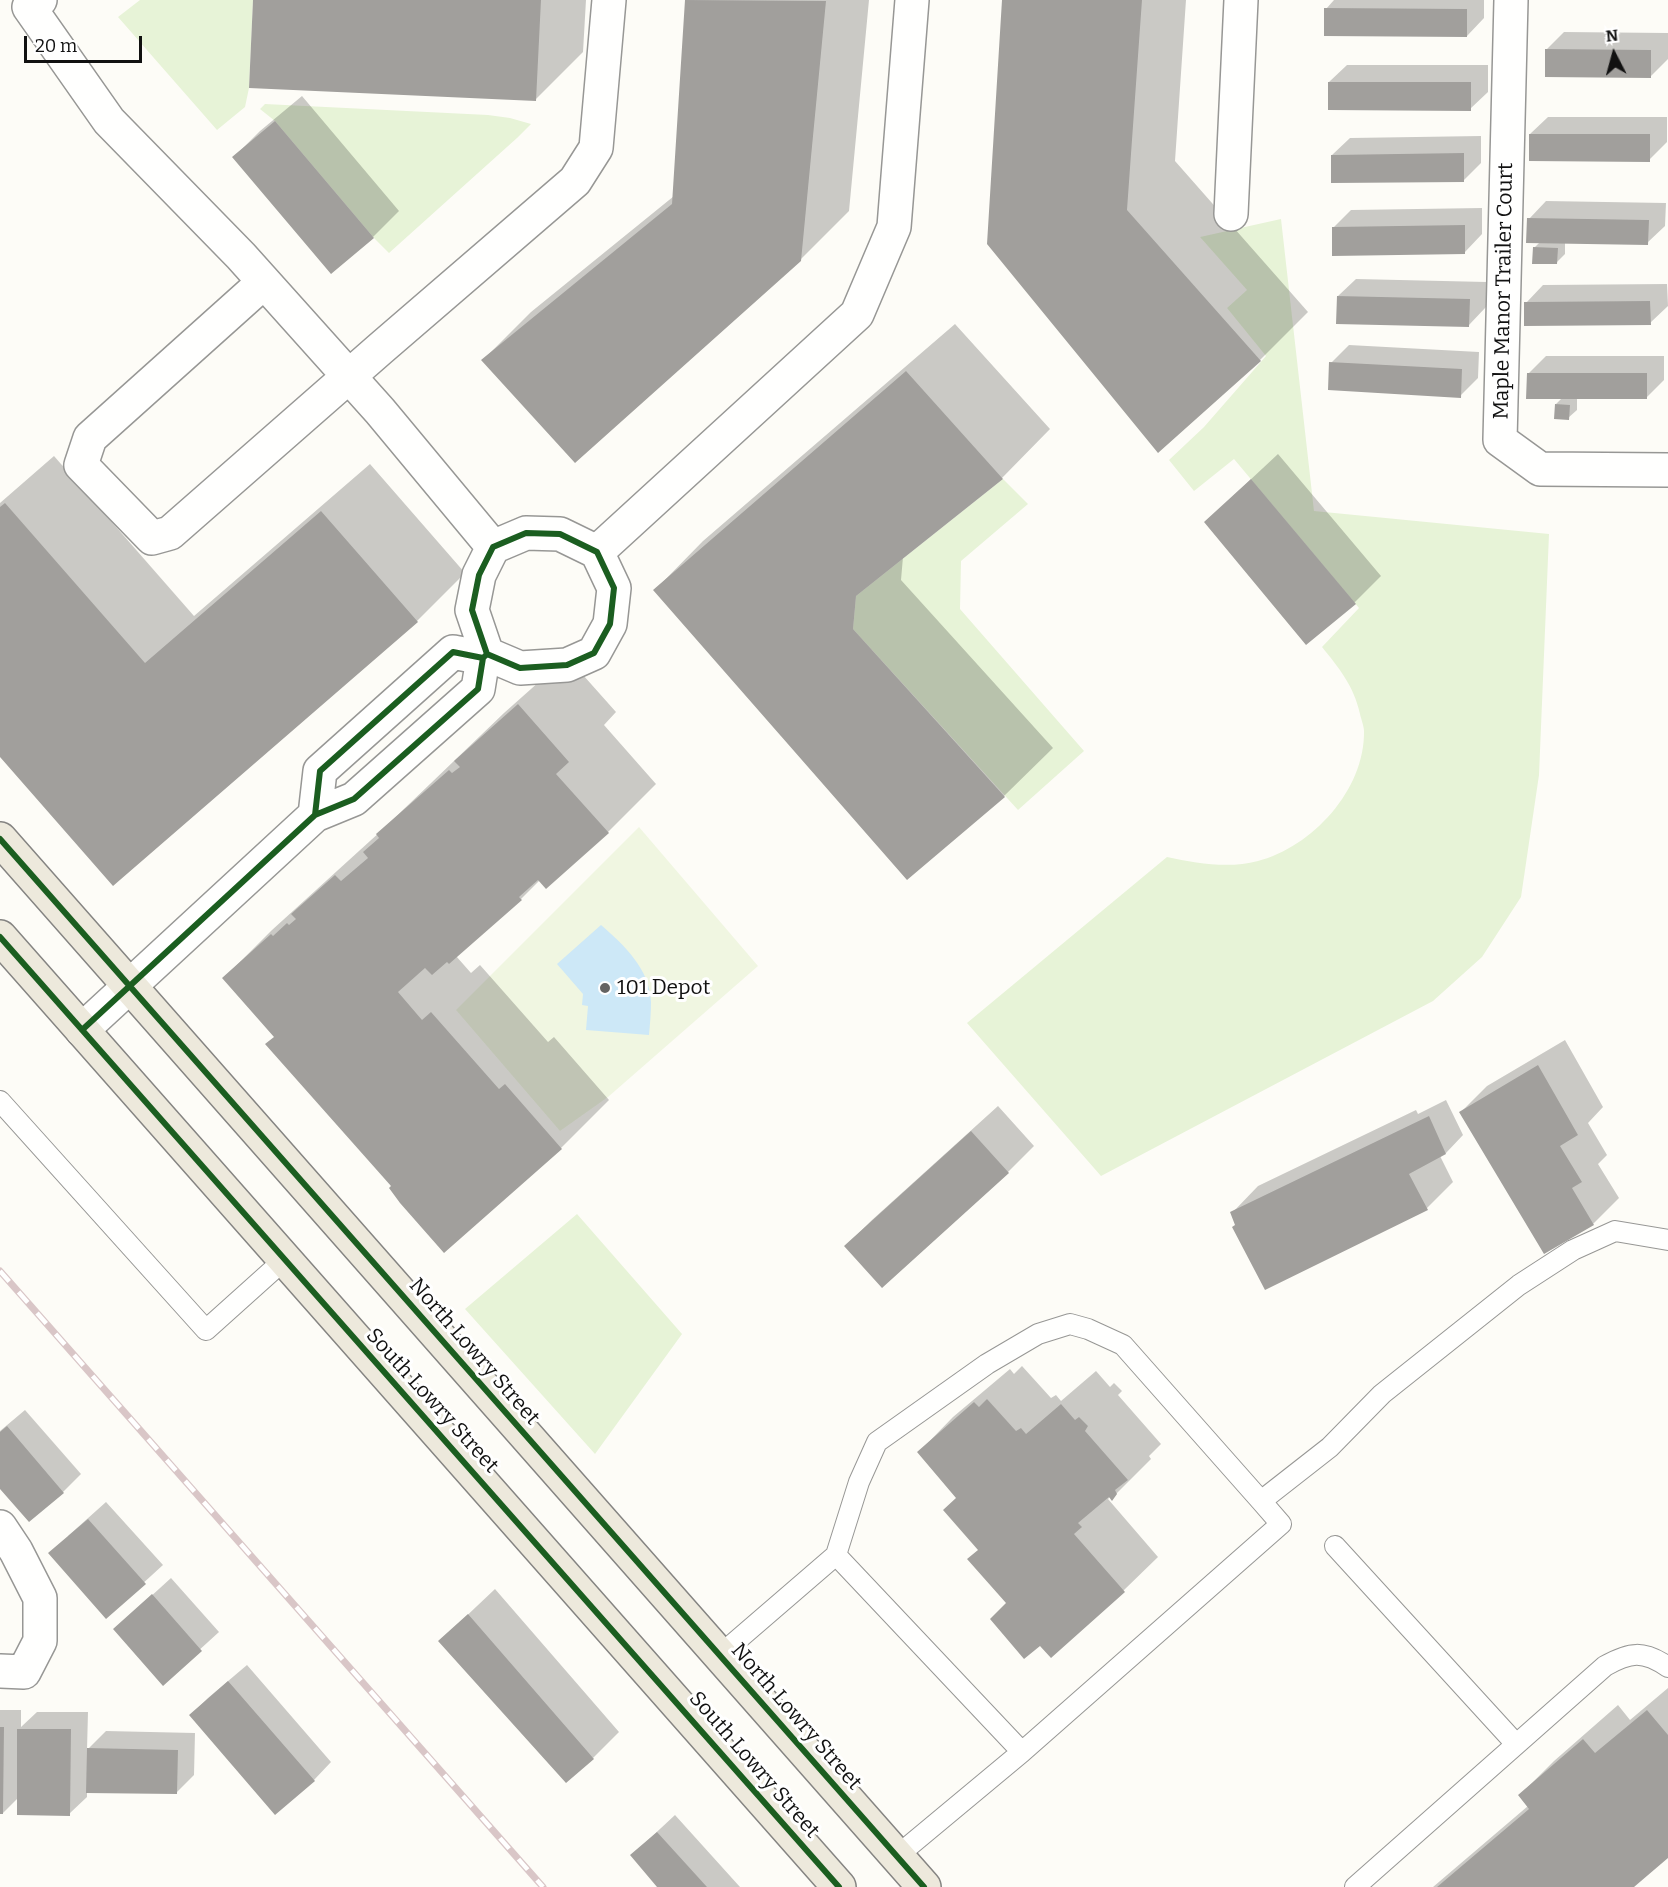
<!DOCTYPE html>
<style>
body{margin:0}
#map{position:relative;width:1668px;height:1887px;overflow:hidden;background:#fdfcf7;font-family:Bitter,serif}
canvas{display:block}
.north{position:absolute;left:1584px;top:24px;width:60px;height:60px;-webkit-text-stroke:4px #fff;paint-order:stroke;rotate:354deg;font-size:16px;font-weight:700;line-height:24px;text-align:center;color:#111}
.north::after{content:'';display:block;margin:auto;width:21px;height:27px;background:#111;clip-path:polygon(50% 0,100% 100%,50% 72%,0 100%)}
.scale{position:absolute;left:24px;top:36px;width:118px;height:27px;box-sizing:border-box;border:3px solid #111;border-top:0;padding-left:8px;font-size:18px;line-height:21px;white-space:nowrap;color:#111;-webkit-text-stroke:4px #fff;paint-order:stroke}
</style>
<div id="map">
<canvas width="1668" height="1887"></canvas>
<div class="north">N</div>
<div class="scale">20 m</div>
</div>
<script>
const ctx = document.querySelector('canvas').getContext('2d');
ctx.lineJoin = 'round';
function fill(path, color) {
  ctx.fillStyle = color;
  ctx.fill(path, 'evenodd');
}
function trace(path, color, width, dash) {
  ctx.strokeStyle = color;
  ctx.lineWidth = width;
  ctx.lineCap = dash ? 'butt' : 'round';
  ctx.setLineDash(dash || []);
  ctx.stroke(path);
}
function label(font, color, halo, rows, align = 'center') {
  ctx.font = font + ' Bitter,serif';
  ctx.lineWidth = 6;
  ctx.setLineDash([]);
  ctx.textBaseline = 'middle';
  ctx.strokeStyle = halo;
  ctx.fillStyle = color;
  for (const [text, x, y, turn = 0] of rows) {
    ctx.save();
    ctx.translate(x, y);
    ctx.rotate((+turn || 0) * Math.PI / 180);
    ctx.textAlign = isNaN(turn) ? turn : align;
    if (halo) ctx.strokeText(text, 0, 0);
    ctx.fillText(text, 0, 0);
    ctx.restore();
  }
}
fill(new Path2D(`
 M 140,0 L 253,0 L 249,88 L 245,107 L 217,130 L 118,17 Z
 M 265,104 L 488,115 L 510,118 L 531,124 L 517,138 L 389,253 L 374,238 L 275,121 L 260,109 Z
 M 1281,219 L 1314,511 L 1549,534 L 1539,775 L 1521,897 L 1482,957 L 1433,1001 L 1101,1176 L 967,1023 L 1167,857 C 1196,863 1228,869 1258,861 C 1312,847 1365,790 1364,731 C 1364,726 1361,719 1360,714 C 1354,686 1339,668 1322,647 L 1359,608 L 1234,459 L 1194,491 L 1169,460 L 1204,427 L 1266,356 L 1227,308 L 1247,290 L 1200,237 Z
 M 1003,479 L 1028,504 L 961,561 L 960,609 L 1084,751 L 1018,810 L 853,629 L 856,596 Z
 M 577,1214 L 682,1334 L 595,1454 L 465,1309 Z`), '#e7f3d7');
fill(new Path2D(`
 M 639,827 L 758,966 L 608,1097 L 560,1131 L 456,1010 Z`), '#f0f6e1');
fill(new Path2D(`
 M 601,925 C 624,945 650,969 651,1002 C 651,1013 650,1024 649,1035 L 586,1030 L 588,1006 L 582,1005 L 583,994 L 557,964 Z`), '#cde8f7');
fill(new Path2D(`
 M 255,0 L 586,0 L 583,52 L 535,100 Z
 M 686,0 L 869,0 L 849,211 L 800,260 L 483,360 L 531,312 L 674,196 Z
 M 1004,0 L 1186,0 L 1175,161 L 1308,312 L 1260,360 L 1159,451 Z
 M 1334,0 L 1484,0 L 1484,18 L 1467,36 L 1326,9 Z
 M 1564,32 L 1668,33 L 1668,59 L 1650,77 L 1547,49 Z
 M 1347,65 L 1488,65 L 1488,92 L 1470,109 L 1329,82 Z
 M 302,96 L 399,211 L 373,237 L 234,157 L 260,131 Z
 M 1548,117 L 1667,117 L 1667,142 L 1649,160 L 1530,134 Z
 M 1481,136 L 1481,163 L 1464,180 L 1332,155 L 1350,138 Z
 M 1546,201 L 1666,203 L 1665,226 L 1647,243 L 1565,242 L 1565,254 L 1557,262 L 1534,248 L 1540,242 L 1529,219 Z
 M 1482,208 L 1482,234 L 1465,252 L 1333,228 L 1351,210 Z
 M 1356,279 L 1487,282 L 1486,307 L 1469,325 L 1338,296 Z
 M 1667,284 L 1668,306 L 1650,323 L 1526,303 L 1543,285 Z
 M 955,324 L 1050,429 L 1002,478 L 903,557 L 901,580 L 1053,748 L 1004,796 L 907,878 L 655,590 L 703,541 Z
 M 1349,345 L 1479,352 L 1478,378 L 1460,396 L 1331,363 Z
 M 1546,356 L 1664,356 L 1664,380 L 1646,398 L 1577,397 L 1577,410 L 1568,418 L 1556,404 L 1563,397 L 1528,374 Z
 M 1278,454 L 1381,576 L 1355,602 L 1306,643 L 1233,496 Z
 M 54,456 L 194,616 L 370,464 L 465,573 L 417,621 L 0,755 L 0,503 Z
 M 567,657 L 616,712 L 604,725 L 656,784 L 608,832 L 540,880 L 521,899 L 456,956 L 471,973 L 480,965 L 548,1042 L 554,1037 L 609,1100 L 561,1148 L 393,1186 L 276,1036 L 224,978 L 272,930 L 381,831 L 504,713 Z
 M 1565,1040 L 1603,1107 L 1588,1123 L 1607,1155 L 1598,1164 L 1619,1198 L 1593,1224 L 1461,1112 L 1487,1086 Z
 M 1446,1100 L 1463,1135 L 1446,1153 L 1440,1156 L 1453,1182 L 1427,1208 L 1236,1225 L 1232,1213 L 1258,1186 L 1416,1110 L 1418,1114 Z
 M 998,1106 L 1034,1146 L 1008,1172 L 883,1286 L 846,1246 L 872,1220 Z
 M 1022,1366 L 1051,1398 L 1056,1395 L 1061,1401 L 1096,1371 L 1110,1387 L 1114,1383 L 1122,1391 L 1118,1395 L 1161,1444 L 1149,1456 L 1151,1459 L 1112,1498 L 1110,1497 L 1108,1499 L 1158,1557 L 1123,1591 L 1008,1603 L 979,1550 L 957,1497 L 919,1452 L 953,1417 L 1010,1369 L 1014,1374 Z
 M 25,1410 L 81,1474 L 63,1492 L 29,1520 L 0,1486 L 0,1431 Z
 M 106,1502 L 163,1565 L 106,1617 L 68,1536 Z
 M 171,1578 L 219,1632 L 163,1683 L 115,1629 Z
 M 495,1589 L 619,1732 L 593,1758 L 440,1641 Z
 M 247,1665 L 331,1762 L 314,1780 L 191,1715 L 208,1698 Z
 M 1668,1688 L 1668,1856 L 1632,1887 L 1433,1887 L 1528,1806 L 1520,1795 L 1554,1761 L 1618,1705 L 1630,1720 Z
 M 0,1710 L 21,1710 L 21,1727 L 37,1712 L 88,1712 L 87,1750 L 106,1731 L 195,1733 L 194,1775 L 177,1792 L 87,1791 L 87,1797 L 69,1814 L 19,1797 L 3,1813 L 0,1813 Z
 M 675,1815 L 740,1887 L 659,1887 L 632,1855 Z`), '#0003');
fill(new Path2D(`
 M 253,0 L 541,0 L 536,101 L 249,88 Z
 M 685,0 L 826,1 L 801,261 L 575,463 L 481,360 L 672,204 Z
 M 1002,0 L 1142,0 L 1127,210 L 1261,361 L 1158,453 L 987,244 Z
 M 1324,8 L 1467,9 L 1467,37 L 1324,36 Z
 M 1545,49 L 1651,50 L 1651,78 L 1545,77 Z
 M 1328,82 L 1471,82 L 1471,111 L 1328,110 Z
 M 275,121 L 374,238 L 331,274 L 232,157 Z
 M 1529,134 L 1650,134 L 1650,162 L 1529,161 Z
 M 1464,153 L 1464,182 L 1331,183 L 1331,155 Z
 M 1527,218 L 1649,220 L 1648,245 L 1526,243 Z
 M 1465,225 L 1465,254 L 1332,256 L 1332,227 Z
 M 1533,247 L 1558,248 L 1557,264 L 1532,264 Z
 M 1337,296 L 1470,299 L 1469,327 L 1336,324 Z
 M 1650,301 L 1651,325 L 1524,326 L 1524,302 Z
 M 1329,362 L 1462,369 L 1461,398 L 1328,390 Z
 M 906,371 L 1003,479 L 856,596 L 853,629 L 1005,797 L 907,880 L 653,590 Z
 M 1527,373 L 1647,373 L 1647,399 L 1526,399 Z
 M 1555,404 L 1570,405 L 1569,420 L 1554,419 Z
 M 1251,479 L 1356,604 L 1306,645 L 1204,522 Z
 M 5,503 L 145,663 L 321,511 L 418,622 L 113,886 L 0,757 L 0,507 Z
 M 518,704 L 569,762 L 556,774 L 609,833 L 546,889 L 538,880 L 519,897 L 522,900 L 449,964 L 447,962 L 432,975 L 425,968 L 398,992 L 422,1020 L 431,1012 L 499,1089 L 505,1084 L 562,1149 L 444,1253 L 400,1203 L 389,1188 L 391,1186 L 265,1044 L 274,1037 L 222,978 L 271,934 L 273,936 L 287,923 L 289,925 L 296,919 L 291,914 L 335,875 L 341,881 L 368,858 L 363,852 L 379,838 L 376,834 L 449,770 L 452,773 L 460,767 L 454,761 Z
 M 1538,1065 L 1578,1135 L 1560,1146 L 1582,1182 L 1572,1188 L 1594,1225 L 1544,1254 L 1459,1112 Z
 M 1429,1116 L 1446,1154 L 1409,1174 L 1428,1210 L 1265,1290 L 1232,1227 L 1235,1225 L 1230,1212 Z
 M 971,1131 L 1009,1173 L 882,1288 L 844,1246 Z
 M 987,1399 L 1016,1431 L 1021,1428 L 1026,1434 L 1061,1404 L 1075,1420 L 1079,1417 L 1088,1426 L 1085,1431 L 1128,1480 L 1115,1490 L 1117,1494 L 1112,1501 L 1109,1497 L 1078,1523 L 1082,1527 L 1074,1534 L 1125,1592 L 1051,1658 L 1040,1646 L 1024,1659 L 990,1619 L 1006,1603 L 967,1559 L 978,1550 L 943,1510 L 956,1498 L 917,1452 L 974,1402 L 979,1407 Z
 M 7,1426 L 64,1493 L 29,1522 L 0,1489 L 0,1432 Z
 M 88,1519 L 146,1584 L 106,1619 L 48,1553 Z
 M 152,1594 L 202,1651 L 163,1686 L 113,1629 Z
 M 468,1614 L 594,1759 L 566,1783 L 438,1641 Z
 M 228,1681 L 315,1781 L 275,1815 L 189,1715 Z
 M 1647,1710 L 1668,1735 L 1668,1858 L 1634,1887 L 1437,1887 L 1529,1809 L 1518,1795 L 1583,1739 L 1595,1753 Z
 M 0,1727 L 4,1727 L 3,1814 L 0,1814 Z
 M 17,1729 L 71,1729 L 70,1816 L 17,1815 Z
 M 87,1748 L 178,1750 L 177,1794 L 86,1793 Z
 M 657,1832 L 707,1887 L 657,1887 L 630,1855 Z`), '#a19f9c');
const service = new Path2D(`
 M 0,1101 L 206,1330 L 284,1260
 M 1261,1501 L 1330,1447 L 1382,1394 L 1519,1285 L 1573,1250 L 1615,1231 L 1668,1240
 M 1335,1546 L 1516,1744
 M 836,1555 L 1022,1752
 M 720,1655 L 836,1555 L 859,1482 L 877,1442 L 987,1364 L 1038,1334 L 1070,1324 L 1088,1329 L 1123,1345 L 1261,1501 L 1281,1524 L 1022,1752 L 897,1856
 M 1355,1887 L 1605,1666 C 1630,1652 1643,1650 1668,1667`);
const minor = new Path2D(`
 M 40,0 L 29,7 L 109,121 L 241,256 L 380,411 L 493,547
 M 1511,0 L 1500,440 L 1540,469 L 1668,470
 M 1231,214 L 1241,0
 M 264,282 L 90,438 L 81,465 L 152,538 L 170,533 L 380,349 L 575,181 L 596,148 L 609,0
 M 597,552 L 857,314 L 894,227 L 912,0
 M 82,1030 L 315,815 L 354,799 L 478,689 L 483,658 L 487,654 L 520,668 L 567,665 L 594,653 L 610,624 L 614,588 L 597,552 L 560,534 L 526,533 L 493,547 L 479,575 L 472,610 L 487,654 L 483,658 L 453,652 L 320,771 L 315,815
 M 0,1527 L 16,1551 L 40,1598 L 40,1641 L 24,1672 L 0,1671`);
const primary = new Path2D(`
 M 0,839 L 924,1887
 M 0,937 L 839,1887`);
trace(service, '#979795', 22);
trace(minor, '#979795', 36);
trace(primary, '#858482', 36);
trace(service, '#fffffe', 20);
trace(minor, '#fffffe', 33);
trace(primary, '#ede9dc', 33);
const rail = new Path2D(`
 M 0,1271 L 543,1887`);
trace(rail, '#d9c6c7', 7);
trace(rail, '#fff', 4.5, [14]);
trace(new Path2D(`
 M 0,839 L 924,1887
 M 0,937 L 839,1887
 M 82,1030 L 315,815 L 354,799 L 478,689 L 483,658 L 487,654 L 520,668 L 567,665 L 594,653 L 610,624 L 614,588 L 597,552 L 560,534 L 526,533 L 493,547 L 479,575 L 472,610 L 487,654 L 483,658 L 453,652 L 320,771 L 315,815`), '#1b5e20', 6);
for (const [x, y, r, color] of [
 [605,988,6,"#646362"]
]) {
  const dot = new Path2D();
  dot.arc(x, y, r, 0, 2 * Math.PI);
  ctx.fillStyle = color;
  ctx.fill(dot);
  trace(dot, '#fff', 2);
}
label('21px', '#111', '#fff', [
 ["Maple Manor Trailer Court",1504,291,-89],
 ["North Lowry Street",474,1352,49],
 ["South Lowry Street",432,1401,48],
 ["North Lowry Street",796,1717,49],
 ["South Lowry Street",754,1765,49]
]);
label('21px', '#111', '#fff', [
 ["101 Depot",617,988]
], 'left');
</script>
